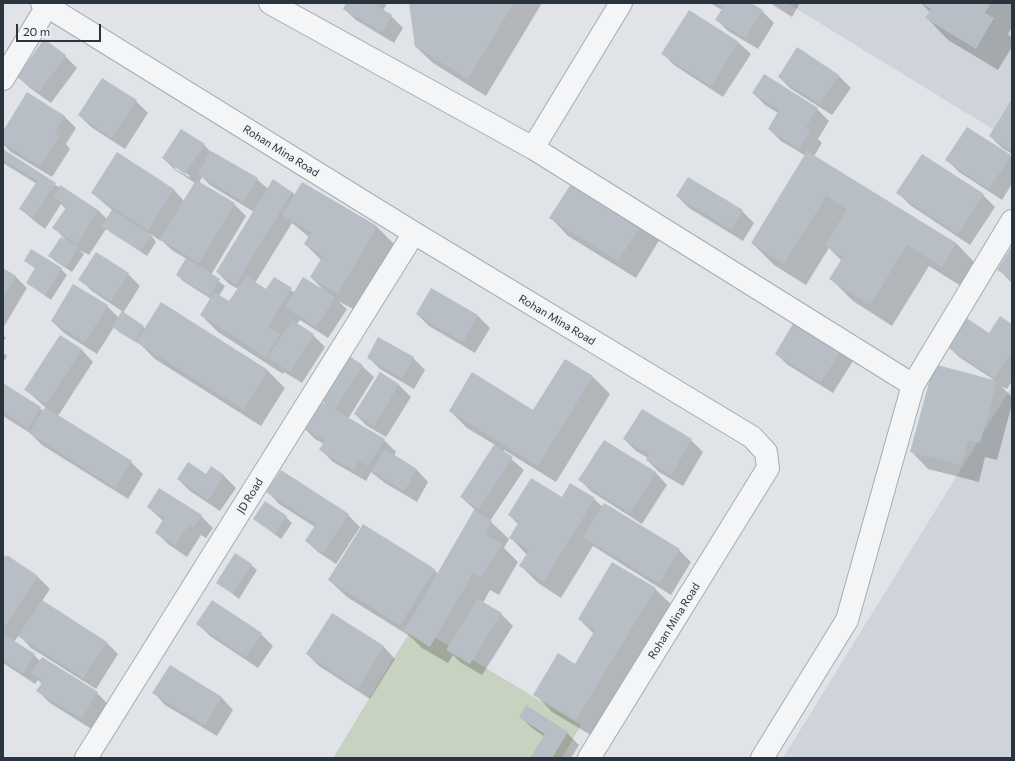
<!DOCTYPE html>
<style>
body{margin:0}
#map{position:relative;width:1015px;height:761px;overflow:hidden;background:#e0e4e8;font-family:Commissioner,sans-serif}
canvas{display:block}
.frame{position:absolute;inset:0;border:4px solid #29343f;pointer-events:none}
.scale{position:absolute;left:16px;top:24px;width:85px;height:18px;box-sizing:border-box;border:2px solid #29343f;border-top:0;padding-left:5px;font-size:12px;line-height:14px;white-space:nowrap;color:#29343f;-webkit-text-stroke:3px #eff3f6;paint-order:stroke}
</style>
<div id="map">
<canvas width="1015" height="761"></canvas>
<div class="frame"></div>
<div class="scale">20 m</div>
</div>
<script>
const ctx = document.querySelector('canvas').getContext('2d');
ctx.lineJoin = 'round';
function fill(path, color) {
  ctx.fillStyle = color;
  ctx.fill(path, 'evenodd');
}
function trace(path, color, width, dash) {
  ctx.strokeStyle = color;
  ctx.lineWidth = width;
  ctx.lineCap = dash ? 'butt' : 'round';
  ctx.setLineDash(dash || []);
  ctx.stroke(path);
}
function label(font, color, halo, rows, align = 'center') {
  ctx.font = font + ' Commissioner,sans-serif';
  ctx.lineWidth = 3;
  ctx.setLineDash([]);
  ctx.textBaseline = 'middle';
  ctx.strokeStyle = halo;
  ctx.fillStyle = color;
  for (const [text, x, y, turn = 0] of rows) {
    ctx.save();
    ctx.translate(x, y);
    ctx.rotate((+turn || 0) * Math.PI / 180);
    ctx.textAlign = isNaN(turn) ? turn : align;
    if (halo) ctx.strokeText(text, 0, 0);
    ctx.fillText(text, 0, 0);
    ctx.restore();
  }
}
fill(new Path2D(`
 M 787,3 L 1012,3 L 1012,141 Z
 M 1012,386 L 1012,758 L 783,758 Z`), '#ced4da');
fill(new Path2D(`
 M 414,625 L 581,725 L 562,758 L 333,758 Z`), '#c7d2c1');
fill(new Path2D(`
 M 347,3 L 387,3 L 383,11 L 391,16 L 403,28 L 394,43 L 356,20 L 344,9 Z
 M 410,3 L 542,3 L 486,96 L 433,63 L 415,46 Z
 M 710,3 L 749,3 L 762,11 L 774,23 L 758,49 L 728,31 L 716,19 L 722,10 Z
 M 770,3 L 800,3 L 792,17 Z
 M 921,3 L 1012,3 L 1012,27 L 1008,34 L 1012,38 L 1012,47 L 998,70 L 948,40 L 927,18 L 930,12 Z
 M 739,43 L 751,54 L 723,97 L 674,65 L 662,53 Z
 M 797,49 L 839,76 L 851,88 L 832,115 L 791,89 L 779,77 Z
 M 65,56 L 77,68 L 51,103 L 30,88 L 18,77 Z
 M 753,93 L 817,109 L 829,121 L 818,139 L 822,143 L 814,156 L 956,243 L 977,265 L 964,288 L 929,266 L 892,326 L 853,301 L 831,279 L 842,261 L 829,248 L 806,285 L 774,265 L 752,243 L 806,156 L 781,141 L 769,129 L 778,113 L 765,105 Z
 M 136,101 L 148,113 L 125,149 L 91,127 L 79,115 Z
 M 1012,101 L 1012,154 L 1002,148 L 990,136 Z
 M 64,116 L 76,128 L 66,144 L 70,149 L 52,177 L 11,152 L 3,144 L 3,133 Z
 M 204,145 L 211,152 L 257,179 L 268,189 L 292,192 L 295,195 L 302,183 L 377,227 L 394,244 L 355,310 L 338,301 L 347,309 L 328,338 L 300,320 L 297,324 L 313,335 L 325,347 L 302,383 L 284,372 L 283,374 L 218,332 L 201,315 L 211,299 L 183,281 L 177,275 L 187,259 L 173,251 L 161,240 L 161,241 L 150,234 L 156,242 L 147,256 L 106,229 L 89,255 L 79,250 L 84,254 L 72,272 L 55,261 L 50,256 L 65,239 L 54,228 L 66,209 L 61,204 L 45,229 L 33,220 L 21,209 L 37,184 L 3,163 L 3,150 L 60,188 L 98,210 L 107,219 L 112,210 L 92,193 L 117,154 L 174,190 L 184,201 L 195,183 L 175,170 L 163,158 ZM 175,166 L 190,176 L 189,177 L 175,169 ZM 202,177 L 210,185 L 254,212 L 217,272 L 229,284 L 238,289 L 229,303 L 219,296 L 225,286 L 211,275 L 246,216 L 234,204 L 199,183 ZM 292,223 L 309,237 L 305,244 L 321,260 L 311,277 L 323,290 L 295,293 L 274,278 L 267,290 L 255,283 Z
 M 1010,156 L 1012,158 L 1012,184 L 1002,200 L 959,172 L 947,160 Z
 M 575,179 L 660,239 L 636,278 L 568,236 L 551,218 Z
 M 898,193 L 983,195 L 995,207 L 970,245 L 910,205 Z
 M 677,196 L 742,211 L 754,223 L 743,241 L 689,208 Z
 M 1012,249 L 1012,283 L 999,270 Z
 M 96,253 L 128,274 L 140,286 L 123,313 L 146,329 L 162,304 L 268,371 L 285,388 L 261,426 L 155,359 L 141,345 L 119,332 L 114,327 L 97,354 L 64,333 L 52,321 L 107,306 L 119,318 L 123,312 L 92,291 L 80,279 Z
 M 25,260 L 61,269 L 67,275 L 51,300 L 27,283 L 36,269 Z
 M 3,269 L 15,276 L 27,288 L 3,328 Z
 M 432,289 L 478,316 L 490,328 L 475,353 L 429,326 L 417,314 Z
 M 1012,326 L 1012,381 L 1007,389 L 1001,386 L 1012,397 L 1012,404 L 997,460 L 985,457 L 979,482 L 928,469 L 911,451 L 994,380 L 959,357 L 947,345 L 989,334 Z
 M 3,335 L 6,338 L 3,342 Z
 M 60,336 L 82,350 L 93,362 L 58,416 L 131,462 L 143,474 L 128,499 L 42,445 L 30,433 L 3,416 L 3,385 L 44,411 L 46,408 L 26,390 Z
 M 841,349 L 853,361 L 833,393 L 788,365 L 776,354 Z
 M 3,353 L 7,356 L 3,363 Z
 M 368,357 L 413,358 L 425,370 L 414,389 L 380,369 Z
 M 362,366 L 374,377 L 348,419 L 384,440 L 396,452 L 394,456 L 417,470 L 428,482 L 417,502 L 385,483 L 371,472 L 366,481 L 333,462 L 321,450 L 324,444 L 315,439 L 303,427 L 327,406 L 320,398 Z
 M 380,374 L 399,385 L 411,397 L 386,437 L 367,426 L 355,414 Z
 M 593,377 L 610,394 L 556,482 L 504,450 L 503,452 L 524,470 L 490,521 L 509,539 L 504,548 L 518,562 L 499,595 L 490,590 L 483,603 L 501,614 L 513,626 L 482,675 L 460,662 L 453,655 L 448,663 L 422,648 L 411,637 L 347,597 L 329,580 L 434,569 L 438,574 L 475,510 L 461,497 L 495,445 L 467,428 L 450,411 L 534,411 Z
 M 624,439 L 691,440 L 703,452 L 683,486 L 659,472 L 647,460 L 648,458 L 636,451 Z
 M 605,441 L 656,473 L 667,485 L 642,524 L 592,492 L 580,480 Z
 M 211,467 L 224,476 L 236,488 L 220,511 L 190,491 L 178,479 L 206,475 Z
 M 268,492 L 348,515 L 360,527 L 336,564 L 318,552 L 306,541 L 315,527 L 279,504 Z
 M 562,498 L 594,499 L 603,507 L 679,550 L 691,562 L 671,595 L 593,546 L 561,598 L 538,583 L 521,566 L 527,555 L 511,538 L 519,525 L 509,515 Z
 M 148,507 L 201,516 L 213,528 L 206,538 L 201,535 L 187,557 L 168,544 L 156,532 L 163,521 Z
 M 286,517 L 292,523 L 281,539 L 254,519 Z
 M 3,555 L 38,577 L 50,589 L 42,601 L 106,642 L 118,654 L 96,689 L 31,648 L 19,635 L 14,642 L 34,655 L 40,661 L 97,693 L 109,705 L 93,730 L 50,703 L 38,691 L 42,684 L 38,680 L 35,684 L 3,663 Z
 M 251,565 L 257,570 L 239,599 L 217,582 Z
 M 655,589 L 673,606 L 594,737 L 552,712 L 535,694 L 575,665 L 594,634 L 579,619 Z
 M 212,601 L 261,634 L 273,646 L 258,668 L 210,636 L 198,624 Z
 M 332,615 L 384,647 L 395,659 L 370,699 L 319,666 L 307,654 Z
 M 170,666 L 222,698 L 233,710 L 217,736 L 165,705 L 154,693 Z
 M 526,707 L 567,733 L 579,745 L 571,758 L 531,758 L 545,737 L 532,728 L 520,716 Z`), '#0003');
fill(new Path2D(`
 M 346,3 L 372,3 L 392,15 L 382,32 L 343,9 Z
 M 409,3 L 514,3 L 468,79 L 415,46 Z
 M 716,3 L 751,3 L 763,10 L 745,38 L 715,20 L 723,7 Z
 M 921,3 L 991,3 L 985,13 L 994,18 L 976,49 L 925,18 L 931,9 Z
 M 689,10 L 739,42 L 711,86 L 661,54 Z
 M 44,39 L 66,55 L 39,92 L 17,77 Z
 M 797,47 L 839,75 L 820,104 L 778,77 Z
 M 764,74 L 818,108 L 806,127 L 810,130 L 799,149 L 768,129 L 779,110 L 752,93 Z
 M 102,78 L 137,100 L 112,138 L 78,115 Z
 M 27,92 L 65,116 L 54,133 L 59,136 L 40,166 L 3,143 L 3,131 Z
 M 1012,99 L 1012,151 L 989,136 Z
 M 967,127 L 1011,155 L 989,189 L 945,160 Z
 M 181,129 L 205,144 L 185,174 L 162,158 Z
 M 3,149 L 56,183 L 33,218 L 19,209 L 37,181 L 3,159 Z
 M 211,151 L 258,178 L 244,202 L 197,174 Z
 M 807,151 L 956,243 L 942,267 L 907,245 L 870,305 L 829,279 L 843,257 L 825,245 L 847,209 L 826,196 L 784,264 L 751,243 Z
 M 117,152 L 174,189 L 148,230 L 91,193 Z
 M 922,154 L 984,194 L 958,234 L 896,193 Z
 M 688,177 L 743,210 L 731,230 L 676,196 Z
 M 575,178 L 644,221 L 618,261 L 549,218 Z
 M 273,179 L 292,192 L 236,284 L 216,272 Z
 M 196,180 L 235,203 L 199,263 L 160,239 Z
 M 302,182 L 377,226 L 338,294 L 310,277 L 323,256 L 304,244 L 311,232 L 282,215 Z
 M 60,185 L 98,210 L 77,244 L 52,228 L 67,206 L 53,197 Z
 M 112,210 L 151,235 L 140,251 L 101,226 Z
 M 61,237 L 78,247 L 66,267 L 48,256 Z
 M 1012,246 L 1012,279 L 997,270 Z
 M 31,249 L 62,268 L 45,295 L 26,283 L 35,268 L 24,261 Z
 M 96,252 L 129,273 L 111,301 L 78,280 Z
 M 186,258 L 220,279 L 209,296 L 176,275 Z
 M 3,268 L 16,276 L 3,297 Z
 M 246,276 L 266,289 L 274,277 L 292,288 L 268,327 L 280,334 L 266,357 L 200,315 L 214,292 L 229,301 Z
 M 303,277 L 335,297 L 316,327 L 285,307 Z
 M 73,284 L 108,305 L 85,342 L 51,321 Z
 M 431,288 L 478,315 L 463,342 L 416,314 Z
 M 161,302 L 268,370 L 244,410 L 136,342 Z
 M 122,311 L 144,326 L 134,341 L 112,327 Z
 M 1000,316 L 1012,324 L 1012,351 L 994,378 L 946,346 L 965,317 L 989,333 Z
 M 292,320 L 314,334 L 290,372 L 268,358 Z
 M 795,320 L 842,348 L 821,382 L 775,354 Z
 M 60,335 L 82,349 L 46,404 L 24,390 Z
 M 378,337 L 414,357 L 402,378 L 367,358 Z
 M 346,354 L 363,365 L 335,409 L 319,399 Z
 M 565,359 L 593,376 L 538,466 L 449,411 L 472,372 L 533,410 Z
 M 934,364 L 997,381 L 980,443 L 968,440 L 961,465 L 910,452 Z
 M 380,372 L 399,384 L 374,426 L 354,414 Z
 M 3,383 L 41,407 L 28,428 L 3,412 Z
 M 318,400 L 385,439 L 368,466 L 359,461 L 354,470 L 319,450 L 325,440 L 302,427 Z
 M 45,407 L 132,461 L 115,488 L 29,433 Z
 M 642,409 L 692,439 L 671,475 L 646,460 L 649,454 L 623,439 Z
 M 604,440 L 656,472 L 630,513 L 578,480 Z
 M 494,445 L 513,457 L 479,509 L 460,497 Z
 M 385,449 L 417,469 L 404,491 L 372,471 Z
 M 188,462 L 206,474 L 211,466 L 224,475 L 208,500 L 177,479 Z
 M 281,470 L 349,514 L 323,553 L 305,541 L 316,524 L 266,492 Z
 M 531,478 L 562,497 L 570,483 L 595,498 L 544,581 L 519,566 L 529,550 L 509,538 L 519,522 L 508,515 Z
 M 159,488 L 202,515 L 194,527 L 189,524 L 175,545 L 155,533 L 164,518 L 147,507 Z
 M 265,501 L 287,516 L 275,534 L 253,519 Z
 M 604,503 L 680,549 L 659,583 L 583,537 Z
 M 474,510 L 492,521 L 485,534 L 502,544 L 481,578 L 473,573 L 430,647 L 404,631 Z
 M 363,524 L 435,569 L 400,625 L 328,580 Z
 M 235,553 L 252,564 L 233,594 L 216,583 Z
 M 7,555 L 38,576 L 3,629 L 3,561 Z
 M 612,562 L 656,588 L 576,720 L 533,695 L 558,653 L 575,664 L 595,630 L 578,619 Z
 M 478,599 L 502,613 L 470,664 L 446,650 Z
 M 42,600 L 107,642 L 83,678 L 18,636 Z
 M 212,600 L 262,633 L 246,657 L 196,624 Z
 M 332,613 L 384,646 L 358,688 L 306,654 Z
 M 3,634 L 35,654 L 23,673 L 3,660 Z
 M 42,657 L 98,692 L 81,719 L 36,691 L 43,681 L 31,674 Z
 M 170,665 L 222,697 L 205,725 L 152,693 Z
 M 526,705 L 568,732 L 552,758 L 530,758 L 545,734 L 519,717 Z`), '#b7bec5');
const minor = new Path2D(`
 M 42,3 L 414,233 L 752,437 L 766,452 L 768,468 L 589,758
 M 270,3 L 533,148 L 913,385
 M 3,79 L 49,3
 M 533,148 L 621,3
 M 86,758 L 414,233
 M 762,758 L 847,620 L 913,385 L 1012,221`);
trace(minor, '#a5acb2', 24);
trace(minor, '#f3f5f7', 22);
label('11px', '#29343f', '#eff3f6', [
 ["Rohan Mina Road",281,151,32],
 ["Rohan Mina Road",557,320,31],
 ["JD Road",250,496,-58],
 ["Rohan Mina Road",674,621,-58]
]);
</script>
